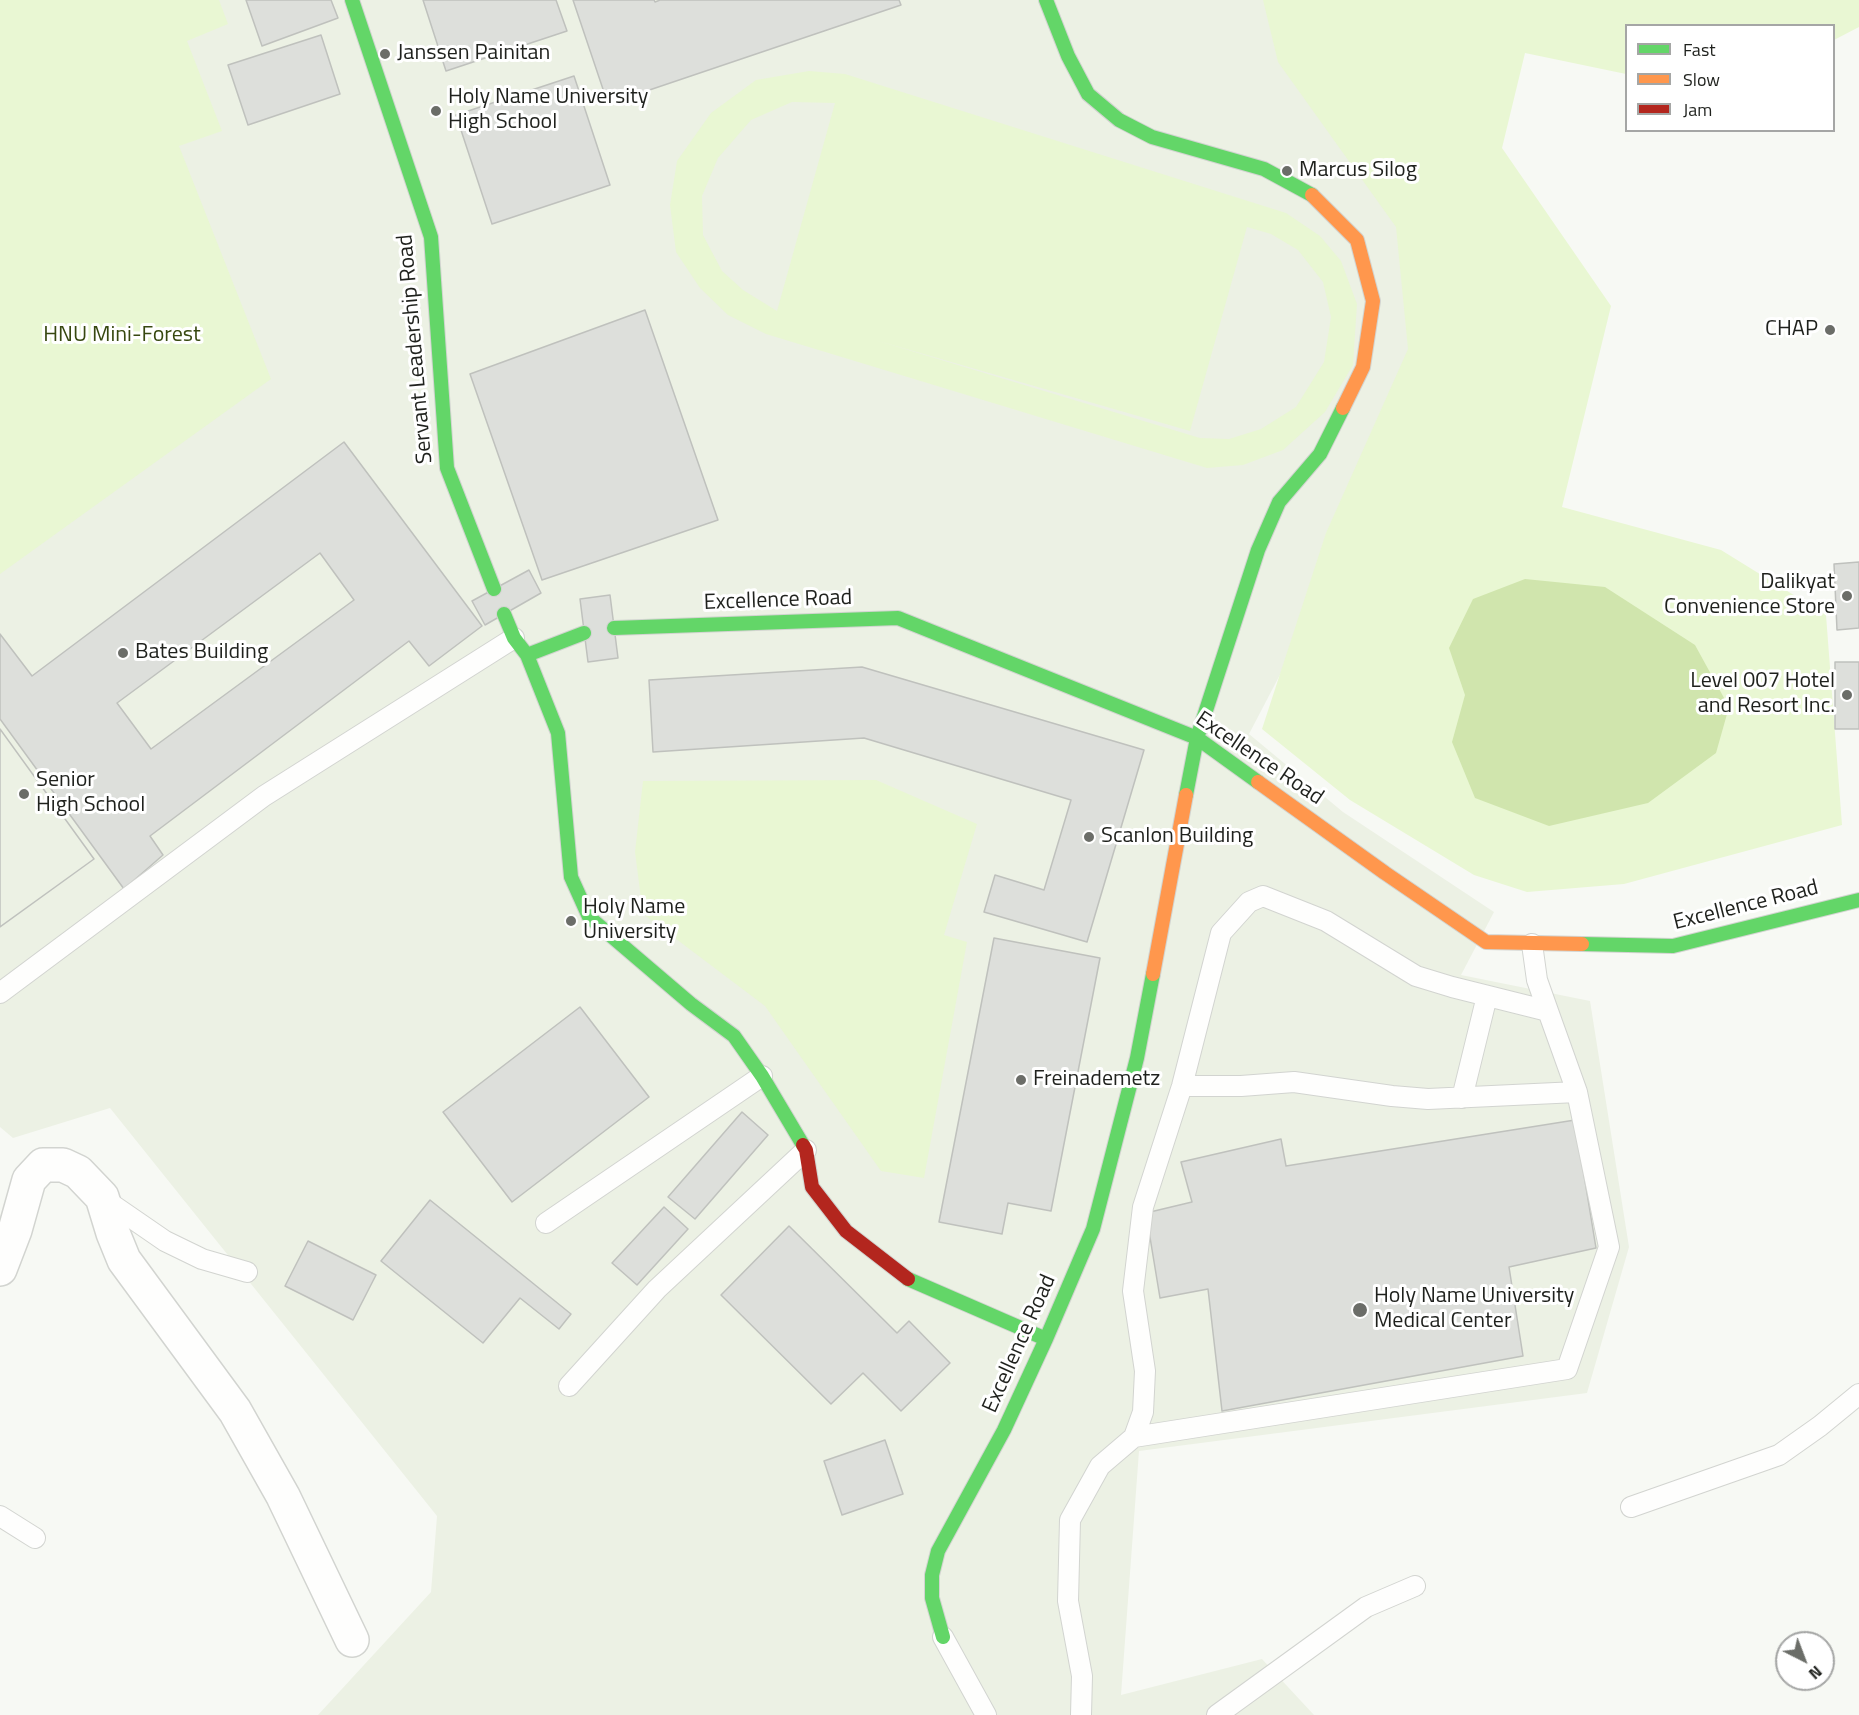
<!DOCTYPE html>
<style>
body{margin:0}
#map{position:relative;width:1859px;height:1715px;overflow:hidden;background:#f7f9f4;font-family:"Titillium Web",sans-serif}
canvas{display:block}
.legend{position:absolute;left:1625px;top:24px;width:210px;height:108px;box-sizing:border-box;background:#fff;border:2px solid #a5a6a5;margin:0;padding:8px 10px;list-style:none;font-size:18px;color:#1f211d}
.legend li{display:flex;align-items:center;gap:12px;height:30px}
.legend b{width:30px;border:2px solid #a5a6a5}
.north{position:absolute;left:1775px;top:1631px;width:60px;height:60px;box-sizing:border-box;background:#fff;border:2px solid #a5a6a5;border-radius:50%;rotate:138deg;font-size:16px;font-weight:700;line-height:24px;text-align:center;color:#1f211d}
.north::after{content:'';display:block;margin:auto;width:21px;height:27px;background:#6b6d68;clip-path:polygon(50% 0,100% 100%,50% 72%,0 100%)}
</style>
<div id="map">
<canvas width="1859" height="1715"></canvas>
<ul class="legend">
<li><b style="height:8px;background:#63d668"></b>Fast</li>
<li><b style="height:8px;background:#ff974d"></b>Slow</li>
<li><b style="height:8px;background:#b3261e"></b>Jam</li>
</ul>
<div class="north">N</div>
</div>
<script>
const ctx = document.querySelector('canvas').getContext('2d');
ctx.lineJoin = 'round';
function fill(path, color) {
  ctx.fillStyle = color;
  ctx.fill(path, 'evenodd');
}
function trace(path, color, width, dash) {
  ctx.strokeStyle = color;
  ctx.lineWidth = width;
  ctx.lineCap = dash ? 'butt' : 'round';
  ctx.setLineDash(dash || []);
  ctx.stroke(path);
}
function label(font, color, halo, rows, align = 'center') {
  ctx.font = font + ' "Titillium Web",sans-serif';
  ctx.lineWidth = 6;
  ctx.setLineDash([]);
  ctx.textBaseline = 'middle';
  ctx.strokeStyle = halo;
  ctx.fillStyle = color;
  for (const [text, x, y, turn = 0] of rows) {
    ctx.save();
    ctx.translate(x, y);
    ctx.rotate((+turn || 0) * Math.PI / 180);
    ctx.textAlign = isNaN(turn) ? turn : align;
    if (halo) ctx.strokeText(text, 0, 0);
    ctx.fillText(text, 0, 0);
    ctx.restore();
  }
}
fill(new Path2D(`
 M 0,0 L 1345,0 L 1448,353 L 1249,734 L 1343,812 L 1494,912 L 1461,975 L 1590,1001 L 1629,1247 L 1587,1393 L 1139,1451 L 1121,1695 L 1262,1659 L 1314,1715 L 318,1715 L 431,1592 L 437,1516 L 110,1108 L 13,1138 L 0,1127 Z`), '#ecf1e4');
fill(new Path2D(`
 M 0,0 L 219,0 L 228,24 L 187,41 L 222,131 L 179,146 L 271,379 L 0,574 Z
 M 1263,0 L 1859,0 L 1859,27 L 1834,40 L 1834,26 L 1626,26 L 1626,74 L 1525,53 L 1502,148 L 1611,306 L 1562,507 L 1721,550 L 1826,615 L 1842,825 L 1624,884 L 1527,892 L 1474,875 L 1350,800 L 1262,729 L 1326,533 L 1408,349 L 1396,227 L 1278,62 Z
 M 809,71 L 845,74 L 1286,213 L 1320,236 L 1341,261 L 1357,304 L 1353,365 L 1325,412 L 1283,450 L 1243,465 L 1207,468 L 766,334 L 728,315 L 700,288 L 676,252 L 670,205 L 677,161 L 711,113 L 756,80 ZM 792,102 L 835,103 L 777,311 L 743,290 L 722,271 L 703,235 L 702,196 L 718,158 L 751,120 ZM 1247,227 L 1271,234 L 1298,250 L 1323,282 L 1331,317 L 1324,362 L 1296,407 L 1261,429 L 1229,439 L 1200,438 L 875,340 L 1190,431 Z
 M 876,780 L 977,824 L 944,935 L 967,942 L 924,1178 L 881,1171 L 765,1006 L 643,914 L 635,852 L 643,781 Z`), '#e9f7d3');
fill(new Path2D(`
 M 1525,579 L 1605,587 L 1695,645 L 1729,707 L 1716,753 L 1648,803 L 1549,826 L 1475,798 L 1452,742 L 1465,695 L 1449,648 L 1473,599 Z`), '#d0e5ad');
const building = new Path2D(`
 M 246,0 L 331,0 L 338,18 L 262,46 Z
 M 423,0 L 556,0 L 567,31 L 446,71 Z
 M 573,0 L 654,0 L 655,2 L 660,0 L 899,0 L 901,5 L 608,104 Z
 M 321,35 L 340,94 L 248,125 L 228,65 Z
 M 574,76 L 610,185 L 492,224 L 456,115 Z
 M 645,310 L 718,520 L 542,580 L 470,374 Z
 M 344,442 L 482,626 L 429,666 L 409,641 L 150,836 L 163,855 L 124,889 L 0,719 L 0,634 L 32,676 ZM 320,553 L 354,600 L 151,749 L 117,703 Z
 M 1859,562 L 1859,628 L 1837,630 L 1834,564 Z
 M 529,570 L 541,593 L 485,625 L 472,601 Z
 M 610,595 L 618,658 L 588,662 L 580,599 Z
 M 1835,662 L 1859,662 L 1859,729 L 1835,729 Z
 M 862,667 L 1144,750 L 1087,942 L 984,912 L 995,875 L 1044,890 L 1071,800 L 864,738 L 653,752 L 649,680 Z
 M 0,729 L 94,859 L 0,927 Z
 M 0,729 L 94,859 L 0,927 Z
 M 994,938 L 1100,958 L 1051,1211 L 1008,1203 L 1002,1234 L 939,1222 Z
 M 580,1007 L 649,1097 L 512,1202 L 443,1112 Z
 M 742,1112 L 768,1135 L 695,1219 L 668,1197 Z
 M 1575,1120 L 1596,1248 L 1509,1267 L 1523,1356 L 1222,1411 L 1208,1289 L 1160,1298 L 1146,1213 L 1192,1202 L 1181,1162 L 1281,1139 L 1286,1166 Z
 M 430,1200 L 571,1314 L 559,1329 L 520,1298 L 483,1343 L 381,1261 Z
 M 664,1207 L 688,1229 L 637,1285 L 612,1263 Z
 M 789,1226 L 897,1333 L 909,1321 L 950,1363 L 901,1411 L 863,1373 L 831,1404 L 721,1295 Z
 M 308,1241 L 376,1275 L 353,1320 L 285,1286 Z
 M 885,1440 L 903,1494 L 842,1515 L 824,1461 Z`);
fill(building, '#dddfdb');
trace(building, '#bfc1bd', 1.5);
const lane = new Path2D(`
 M 1532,944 L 1537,980 L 1548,1011
 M 0,993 L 264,796 L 514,638
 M 1462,1098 L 1487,996
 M 104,1199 L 165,1241 L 202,1259 L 247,1272
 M 546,1223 L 762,1076
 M 569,1386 L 657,1289 L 806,1150
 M 1134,1437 L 1567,1369 L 1609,1247 L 1577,1092
 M 1631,1507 L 1779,1455 L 1820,1426 L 1859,1394
 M 0,1516 L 35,1538
 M 943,1637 L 986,1715
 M 1081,1715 L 1082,1676 L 1068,1601 L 1070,1520 L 1100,1466 L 1134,1437 L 1143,1412 L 1145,1371 L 1133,1291 L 1143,1207 L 1182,1086 L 1221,933 L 1249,902 L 1263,896 L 1326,921 L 1416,976 L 1452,987 L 1548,1011 L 1577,1092 L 1428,1099 L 1392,1096 L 1294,1082 L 1241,1086 L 1182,1086
 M 1217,1715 L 1366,1607 L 1415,1586`);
const street = new Path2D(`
 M 0,1269 L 15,1230 L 29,1180 L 43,1165 L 63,1165 L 78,1172 L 102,1197 L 113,1233 L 124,1260 L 235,1411 L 283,1496 L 352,1640`);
const fast = new Path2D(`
 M 352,0 L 431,237 L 447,468 L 494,589
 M 1046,0 L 1068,56 L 1088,94 L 1119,120 L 1152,137 L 1264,169 L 1312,195
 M 504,614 L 514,638 L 527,655 L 558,733 L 571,877 L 589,917 L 691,1004 L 734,1036 L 762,1076 L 803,1145
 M 614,628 L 898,618 L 1197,738 L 1258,782
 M 527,655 L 584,633
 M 1186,795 L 1197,738 L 1258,550 L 1279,502 L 1320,454 L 1343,408
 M 1582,944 L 1673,946 L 1859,900
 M 908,1279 L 1046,1339
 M 943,1637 L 932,1598 L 932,1575 L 938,1551 L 1004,1430 L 1046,1339 L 1093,1229 L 1137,1058 L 1153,974`);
const slow = new Path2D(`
 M 1312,195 L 1357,240 L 1373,301 L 1363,367 L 1343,408
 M 1258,782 L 1385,873 L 1486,942 L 1582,944
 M 1153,974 L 1186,795`);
const jam = new Path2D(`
 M 803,1145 L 806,1150 L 812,1187 L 846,1231 L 908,1279`);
trace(lane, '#d2d4d0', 22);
trace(street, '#d2d4d0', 36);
trace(fast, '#d2d4d0', 16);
trace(slow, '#d2d4d0', 16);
trace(jam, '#d2d4d0', 16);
trace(lane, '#fefefd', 20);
trace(street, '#fefefd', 33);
trace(fast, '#63d668', 14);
trace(slow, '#ff974d', 14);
trace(jam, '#b3261e', 14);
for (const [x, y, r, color] of [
 [385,54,6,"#6b6d68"],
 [436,111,6,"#6b6d68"],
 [1287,171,6,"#6b6d68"],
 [1830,330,6,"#6b6d68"],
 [1847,596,6,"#6b6d68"],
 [123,653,6,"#6b6d68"],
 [1847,695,6,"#6b6d68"],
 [24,794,6,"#6b6d68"],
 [1089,837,6,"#6b6d68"],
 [571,921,6,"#6b6d68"],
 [1021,1080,6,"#6b6d68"],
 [1360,1310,8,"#6b6d68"]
]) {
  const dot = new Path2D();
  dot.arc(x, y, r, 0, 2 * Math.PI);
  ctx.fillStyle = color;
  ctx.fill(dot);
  trace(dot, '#fff', 2);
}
label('22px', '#1f211d', '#fff', [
 ["Janssen Painitan",397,54],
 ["Holy Name University",448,98],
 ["High School",448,123],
 ["Marcus Silog",1299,171],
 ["CHAP",1818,330,"right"],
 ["Dalikyat",1835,583,"right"],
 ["Convenience Store",1835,608,"right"],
 ["Bates Building",135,653],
 ["Level 007 Hotel",1835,682,"right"],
 ["and Resort Inc.",1835,707,"right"],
 ["Senior",36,781],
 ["High School",36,806],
 ["Scanlon Building",1101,837],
 ["Holy Name",583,908],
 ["University",583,933],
 ["Freinademetz",1033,1080],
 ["Holy Name University",1374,1297],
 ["Medical Center",1374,1322]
], 'left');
label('22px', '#374810', '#fff', [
 ["HNU Mini-Forest",122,336]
]);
label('22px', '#1f211d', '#fff', [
 ["Servant Leadership Road",416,349,-95],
 ["Excellence Road",778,601,-2],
 ["Excellence Road",1259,759,34],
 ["Excellence Road",1746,906,-14],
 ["Excellence Road",1020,1344,-66]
]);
</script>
